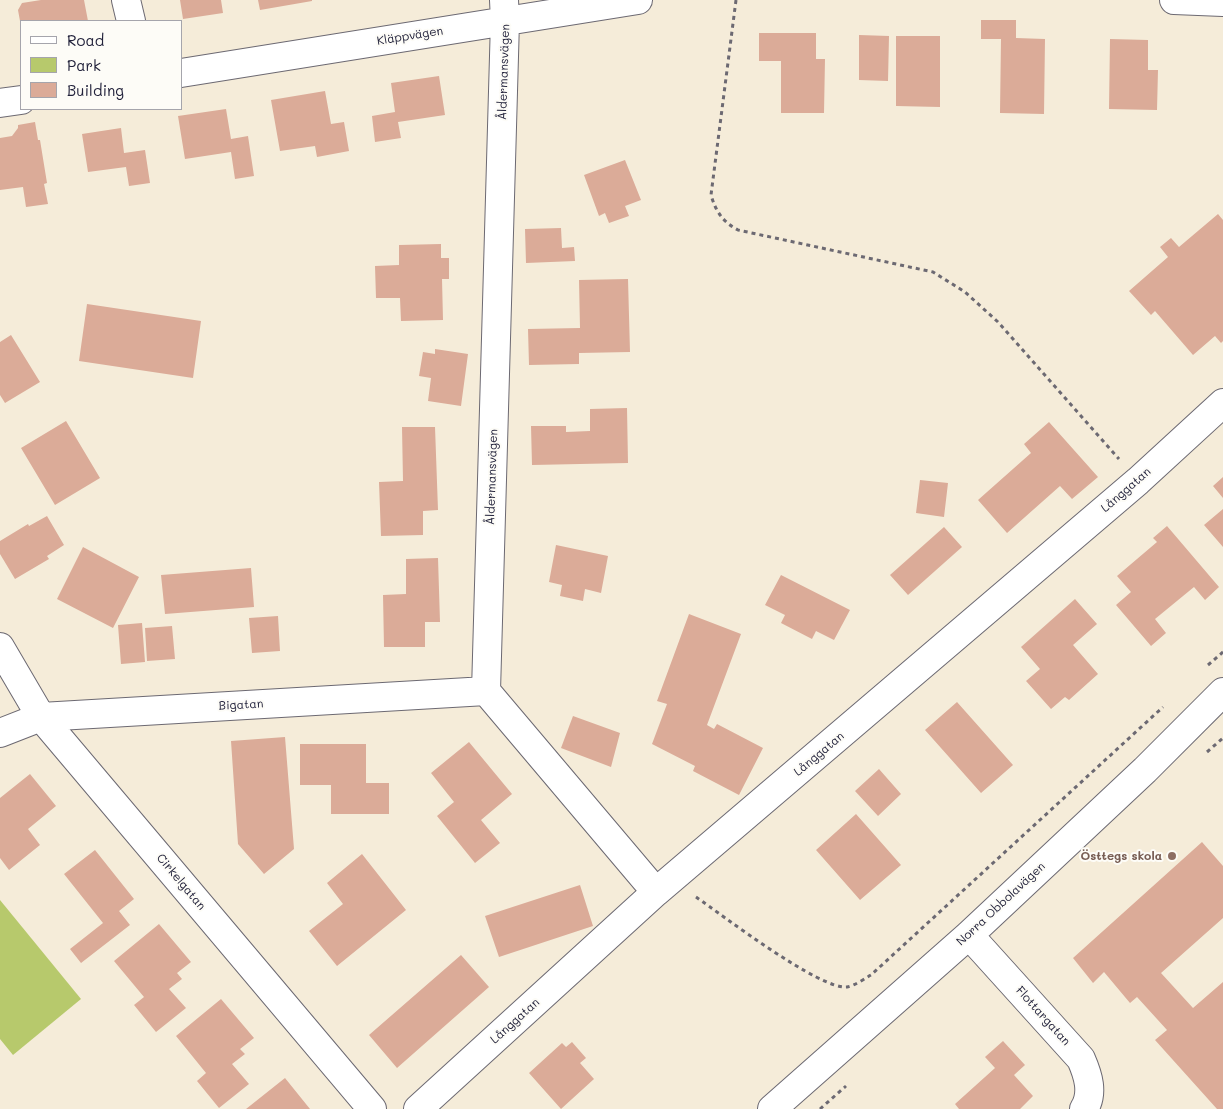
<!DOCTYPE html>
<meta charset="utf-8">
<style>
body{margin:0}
#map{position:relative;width:1223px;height:1109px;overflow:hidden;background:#f5ecd9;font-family:Mali,sans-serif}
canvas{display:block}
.legend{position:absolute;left:20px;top:20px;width:162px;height:90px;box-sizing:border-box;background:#fdfcf7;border:1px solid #a5a5ac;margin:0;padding:6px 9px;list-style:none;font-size:15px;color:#22223b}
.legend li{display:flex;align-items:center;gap:10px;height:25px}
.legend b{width:25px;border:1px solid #a5a5ac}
</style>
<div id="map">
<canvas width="1223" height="1109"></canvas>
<ul class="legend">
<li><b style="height:6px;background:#fff"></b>Road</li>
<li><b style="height:14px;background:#b7c96c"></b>Park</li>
<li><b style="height:14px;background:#dbab98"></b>Building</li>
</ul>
</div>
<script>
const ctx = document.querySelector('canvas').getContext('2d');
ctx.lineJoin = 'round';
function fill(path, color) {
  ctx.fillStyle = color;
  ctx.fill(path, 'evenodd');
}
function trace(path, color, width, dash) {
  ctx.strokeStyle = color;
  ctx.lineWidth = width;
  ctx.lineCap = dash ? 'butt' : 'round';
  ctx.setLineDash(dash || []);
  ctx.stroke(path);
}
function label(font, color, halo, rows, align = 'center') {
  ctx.font = font + ' Mali,sans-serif';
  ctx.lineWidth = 4;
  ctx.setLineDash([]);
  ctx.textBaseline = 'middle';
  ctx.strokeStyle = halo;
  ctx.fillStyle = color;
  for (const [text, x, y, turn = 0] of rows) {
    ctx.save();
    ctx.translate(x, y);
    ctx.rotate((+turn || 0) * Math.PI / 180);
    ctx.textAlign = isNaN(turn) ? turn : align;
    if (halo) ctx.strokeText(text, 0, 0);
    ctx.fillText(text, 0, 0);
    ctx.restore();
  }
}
fill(new Path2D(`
 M 0,900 L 81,999 L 13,1055 L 0,1039 Z`), '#b7c96c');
fill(new Path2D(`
 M 41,0 L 84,0 L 88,21 L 20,21 L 18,10 L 22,3 Z
 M 180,0 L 221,0 L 223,13 L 183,19 Z
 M 258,0 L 312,0 L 312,1 L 260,10 Z
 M 981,20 L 1016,20 L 1016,38 L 1045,39 L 1044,114 L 1000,113 L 1001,39 L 981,39 Z
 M 759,33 L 816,33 L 816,59 L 825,59 L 824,113 L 781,113 L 781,61 L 759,61 Z
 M 859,35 L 889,36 L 888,81 L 859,80 Z
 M 896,36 L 940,36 L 940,107 L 896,106 Z
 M 1110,39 L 1148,40 L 1148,70 L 1158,70 L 1157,110 L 1109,109 Z
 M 439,76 L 445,115 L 398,122 L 401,138 L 375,142 L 372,116 L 395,112 L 391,83 Z
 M 325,91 L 331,124 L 344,122 L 349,151 L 317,157 L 315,146 L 280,151 L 271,100 Z
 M 226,109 L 231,139 L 248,136 L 254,176 L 235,179 L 231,152 L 185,159 L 178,116 Z
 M 35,122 L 38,140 L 40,140 L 47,183 L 44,184 L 48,204 L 26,207 L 23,187 L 0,190 L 0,138 L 12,136 L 18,128 L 18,125 Z
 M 121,128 L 124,153 L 145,150 L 150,183 L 129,186 L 126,167 L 88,172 L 82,134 Z
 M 625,160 L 641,200 L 625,206 L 629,216 L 609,223 L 605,213 L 599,216 L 584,175 Z
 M 1218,214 L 1223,220 L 1223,341 L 1221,343 L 1215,336 L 1193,355 L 1155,311 L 1151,315 L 1129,291 L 1168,257 L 1160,247 L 1171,238 L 1179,247 Z
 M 561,228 L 562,248 L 574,247 L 575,261 L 526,263 L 525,229 Z
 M 441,244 L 441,258 L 449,258 L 449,279 L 442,279 L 443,320 L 401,321 L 400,298 L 376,298 L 375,266 L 399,265 L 399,245 Z
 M 628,279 L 630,352 L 579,353 L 579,364 L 529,365 L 528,329 L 580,328 L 579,280 Z
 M 87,304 L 201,321 L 193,378 L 79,361 Z
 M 11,335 L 40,382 L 5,403 L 0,395 L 0,342 Z
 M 435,349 L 468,354 L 461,406 L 428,401 L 431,378 L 419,376 L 423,352 L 435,354 Z
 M 627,408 L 628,463 L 532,465 L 531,426 L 566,426 L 566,432 L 590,431 L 590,409 Z
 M 66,421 L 100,478 L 55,505 L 21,448 Z
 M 1049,422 L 1098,477 L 1072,499 L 1060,486 L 1007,533 L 978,500 L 1031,453 L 1024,444 Z
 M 402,427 L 435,427 L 438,510 L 423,511 L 423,535 L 381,536 L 379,482 L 403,481 Z
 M 1223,477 L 1223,498 L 1213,486 Z
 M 920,480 L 948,483 L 944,517 L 916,513 Z
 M 1223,509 L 1223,547 L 1204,525 Z
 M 47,516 L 64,545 L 47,556 L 49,559 L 15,579 L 0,554 L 0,541 L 28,524 L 29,526 Z
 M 1167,526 L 1219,587 L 1205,600 L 1194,587 L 1155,619 L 1166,633 L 1151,646 L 1116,605 L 1131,592 L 1117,576 L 1157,542 L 1153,538 Z
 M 944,527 L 962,547 L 908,595 L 890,575 Z
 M 556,545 L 608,556 L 601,593 L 585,589 L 583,601 L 560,596 L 562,585 L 549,582 Z
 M 83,547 L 139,577 L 113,628 L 57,599 Z
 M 438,558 L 440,622 L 425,622 L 425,647 L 384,647 L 383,595 L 406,594 L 406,559 Z
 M 251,568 L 254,607 L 165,614 L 161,575 Z
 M 781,575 L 850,610 L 834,640 L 816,631 L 812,639 L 781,623 L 785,615 L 765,605 Z
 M 1075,599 L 1097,624 L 1073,645 L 1098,674 L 1069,700 L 1065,697 L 1051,709 L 1026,681 L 1040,669 L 1021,647 Z
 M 689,614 L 741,634 L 707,725 L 714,729 L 717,724 L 763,748 L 739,795 L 693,771 L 695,766 L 652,744 L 667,704 L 657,701 Z
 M 278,616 L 280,651 L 252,653 L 249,618 Z
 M 142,623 L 145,662 L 121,664 L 118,625 Z
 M 172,626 L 175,659 L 147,661 L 145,628 Z
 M 957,702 L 1013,765 L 981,793 L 925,730 Z
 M 573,716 L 620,733 L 611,767 L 561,748 Z
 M 285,737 L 294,849 L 264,874 L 238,844 L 231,741 Z
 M 469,742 L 512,794 L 481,820 L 500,843 L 475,863 L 437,816 L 454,802 L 431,773 Z
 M 300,744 L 366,744 L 366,783 L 389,783 L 389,814 L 331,814 L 331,785 L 300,785 Z
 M 879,769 L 901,794 L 878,816 L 855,791 Z
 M 30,774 L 56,806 L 28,829 L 40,845 L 9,870 L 0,858 L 0,798 Z
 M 856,814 L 901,865 L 860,900 L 816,850 Z
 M 1202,842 L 1223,866 L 1223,918 L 1161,973 L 1193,1008 L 1223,982 L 1223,1109 L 1217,1109 L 1155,1040 L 1167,1030 L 1137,997 L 1130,1003 L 1104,972 L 1093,983 L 1073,958 Z
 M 95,850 L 134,899 L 119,911 L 130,925 L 81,963 L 70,949 L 103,923 L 64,874 Z
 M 362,854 L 406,910 L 337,966 L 309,931 L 343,904 L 327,883 Z
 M 580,885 L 593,926 L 499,957 L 485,916 Z
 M 159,924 L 191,962 L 177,973 L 182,979 L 169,989 L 186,1008 L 156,1032 L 134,1005 L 144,997 L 114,961 Z
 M 461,955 L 489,987 L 397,1068 L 369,1035 Z
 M 221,999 L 254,1038 L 240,1049 L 245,1054 L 232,1064 L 249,1084 L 219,1108 L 197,1081 L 206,1073 L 176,1036 Z
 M 1003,1041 L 1025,1065 L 1014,1075 L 1033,1096 L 1020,1109 L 959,1109 L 955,1104 L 995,1068 L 985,1057 Z
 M 572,1042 L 586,1058 L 580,1063 L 594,1079 L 561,1109 L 529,1073 L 562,1043 L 566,1047 Z
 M 285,1078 L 310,1109 L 246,1109 Z`), '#dbab98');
const minor = new Path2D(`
 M 126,0 L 131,21
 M 504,0 L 505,21 L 486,691 L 656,892
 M 1174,0 L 1223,2
 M 181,73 L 638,0
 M 0,103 L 21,100
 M 0,647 L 41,717 L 372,1109
 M 0,733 L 41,717 L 486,691
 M 969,935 L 1081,1059 C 1088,1075 1094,1093 1084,1109
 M 418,1109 L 656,892 L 1138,481 L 1223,403
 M 772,1109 L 969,935 L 1145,770 L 1223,692`);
trace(minor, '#6c6972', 30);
trace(new Path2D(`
 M 736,0 L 711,195 C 716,212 723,222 738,230 L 933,272 L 965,292 L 998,322 L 1119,459
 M 1208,665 L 1223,652
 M 1207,752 L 1223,738
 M 696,897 C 722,915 820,990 847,987 C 854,986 864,979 871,975 L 1163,707
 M 820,1109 L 846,1086`), '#6c6972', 3, [4, 4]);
trace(minor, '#fff', 28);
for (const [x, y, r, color] of [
 [1172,856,5,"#8d6e63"]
]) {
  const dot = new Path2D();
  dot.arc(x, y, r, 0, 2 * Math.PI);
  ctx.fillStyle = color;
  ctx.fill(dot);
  trace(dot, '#fdfcf7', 2);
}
label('12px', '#22223b', '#fdfcf7', [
 ["Kläppvägen",410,36,-9],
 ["Åldermansvägen",504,72,-88],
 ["Åldermansvägen",492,477,-88],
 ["Långgatan",1126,490,-41],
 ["Bigatan",241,705,-3],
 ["Långgatan",819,754,-40],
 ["Cirkelgatan",181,882,50],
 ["Norra Obbolavägen",1001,904,-43],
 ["Flottargatan",1043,1016,48],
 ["Långgatan",515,1021,-42]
]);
label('bold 12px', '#785e54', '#fdfcf7', [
 ["Östtegs skola",1162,856]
], 'right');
</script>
